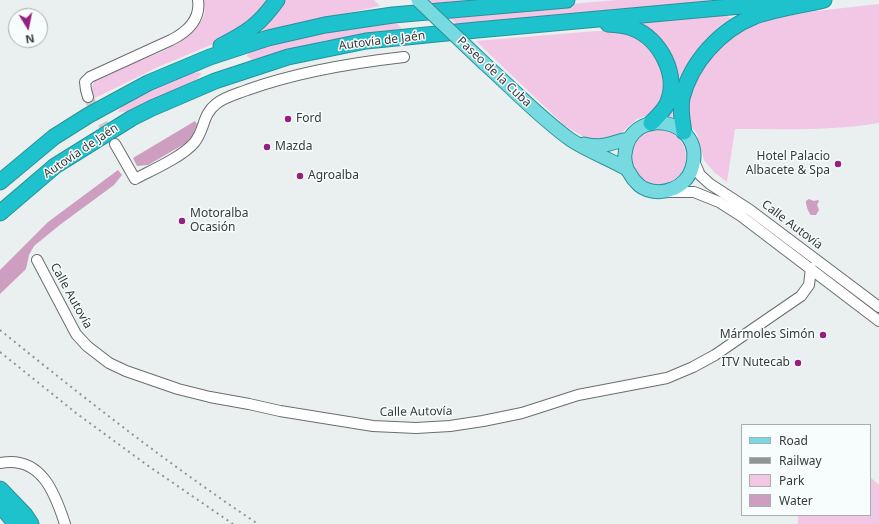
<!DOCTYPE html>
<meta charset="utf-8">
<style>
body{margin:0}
#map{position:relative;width:879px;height:524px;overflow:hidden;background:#eaefef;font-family:"Noto Sans",sans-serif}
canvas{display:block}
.legend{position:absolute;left:741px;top:424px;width:130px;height:92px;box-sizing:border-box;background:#f7fcfc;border:1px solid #abaeae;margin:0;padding:5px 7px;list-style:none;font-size:12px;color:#38393a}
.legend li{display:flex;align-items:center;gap:8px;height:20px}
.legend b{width:20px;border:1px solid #abaeae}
.north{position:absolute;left:8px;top:8px;width:40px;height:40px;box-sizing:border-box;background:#f7fcfc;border:1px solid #abaeae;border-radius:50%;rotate:170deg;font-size:11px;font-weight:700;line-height:16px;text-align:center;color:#38393a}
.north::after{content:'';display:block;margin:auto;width:14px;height:18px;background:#95207e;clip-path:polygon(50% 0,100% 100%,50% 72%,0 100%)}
</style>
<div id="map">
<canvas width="879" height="524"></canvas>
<ul class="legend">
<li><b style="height:5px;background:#78dae1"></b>Road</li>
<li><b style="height:5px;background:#919495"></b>Railway</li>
<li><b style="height:11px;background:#f2c6e5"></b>Park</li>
<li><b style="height:11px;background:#cd9ebf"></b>Water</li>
</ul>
<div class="north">N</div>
</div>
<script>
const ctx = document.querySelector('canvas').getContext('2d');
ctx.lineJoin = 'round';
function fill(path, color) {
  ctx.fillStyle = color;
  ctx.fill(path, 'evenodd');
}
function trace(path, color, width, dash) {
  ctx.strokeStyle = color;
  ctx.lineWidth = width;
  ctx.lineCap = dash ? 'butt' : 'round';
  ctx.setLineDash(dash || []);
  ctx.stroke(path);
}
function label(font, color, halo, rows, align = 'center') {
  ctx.font = font + ' "Noto Sans",sans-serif';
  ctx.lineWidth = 3;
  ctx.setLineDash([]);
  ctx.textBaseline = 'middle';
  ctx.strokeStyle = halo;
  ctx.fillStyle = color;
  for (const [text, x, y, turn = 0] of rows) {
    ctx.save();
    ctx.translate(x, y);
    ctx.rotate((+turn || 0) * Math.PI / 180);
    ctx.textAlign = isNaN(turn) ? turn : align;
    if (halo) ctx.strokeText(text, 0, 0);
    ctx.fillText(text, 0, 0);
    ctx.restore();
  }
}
fill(new Path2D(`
 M 203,0 L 269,0 L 257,19 L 225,39 L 158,67 L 93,99 C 90,88 92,82 101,75 C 129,64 191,47 203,18 C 206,13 204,5 203,0 Z
 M 281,0 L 374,0 L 380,6 L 253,33 Z
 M 426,0 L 483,0 L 431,5 Z
 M 616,0 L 756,0 L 457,24 L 446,15 Z
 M 879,4 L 879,123 C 831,131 784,129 735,129 L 727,182 L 714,172 L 704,160 L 697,134 L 688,122 L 688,106 L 692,92 L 698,76 L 713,53 L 735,33 L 768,19 L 817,11 Z
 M 725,15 L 731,18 C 725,22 719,26 714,31 C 693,49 669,90 674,118 L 666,116 L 676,79 L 632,23 Z
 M 394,20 L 402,29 L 323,41 L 252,60 L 247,56 L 250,50 L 289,38 Z
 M 596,31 L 612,31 L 623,32 L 633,36 L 650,47 L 664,71 L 664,90 L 658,108 L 649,115 L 637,119 L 620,134 L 608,140 L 592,139 L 584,137 L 564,125 L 476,41 Z
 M 189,72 L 202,73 L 197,79 L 130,111 L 118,112 L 125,101 Z
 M630 157a28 28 0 1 1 56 0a28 28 0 1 1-56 0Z
 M 870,477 L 879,485 L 879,524 L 798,524 L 798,515 L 870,515 Z`), '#f2c6e5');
fill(new Path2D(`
 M 195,121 L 197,124 L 192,136 L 186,143 L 148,165 L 137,166 L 133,158 Z
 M 118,170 L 122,175 L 114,185 L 61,224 L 34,246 L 29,255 L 26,269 L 0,294 L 0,270 L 48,222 Z
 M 809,199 L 814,201 L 818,200 L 819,201 L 817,205 L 819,210 L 816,215 L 811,215 C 808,212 806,205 806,201 Z`), '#cd9ebf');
trace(new Path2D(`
 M 88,97 L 111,138`), '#c6cbcb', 10, [10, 5]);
const minor = new Path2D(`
 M 88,97 L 86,90 L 85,82 L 90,77 L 171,40 C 187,32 201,20 198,0
 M 115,144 L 135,179 C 152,170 182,157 194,143 C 205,130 202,115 216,104 C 224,97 237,94 247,90 C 297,72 351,63 404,57
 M 694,161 L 700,175 L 710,184 L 750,210 L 879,307
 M 668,192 L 694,192 L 719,202 L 741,216 L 879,321
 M 37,260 L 76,334 L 87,346 L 109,363 L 126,371 L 178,389 L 210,397 L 249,404 L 280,411 L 373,426 L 416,428 L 450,426 L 483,421 L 522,413 L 578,395 L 667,378 L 693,367 L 715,355 L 801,296 L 809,285 L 811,268
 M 0,463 C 41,455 55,493 65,524`);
const major = new Path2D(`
 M 485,64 C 513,89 540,118 571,140 C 588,151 607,158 625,168 C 630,171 631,178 636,182 C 644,192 660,194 672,189 C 681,186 689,178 692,168 C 707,118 630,104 625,154 C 624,159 626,165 627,169
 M 584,144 C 606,149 610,142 629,139`);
const highway = new Path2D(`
 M 608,24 C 616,25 625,25 632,28 C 660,38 680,76 667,104 C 663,112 657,117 651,123
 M 221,46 C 248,32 259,25 277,0
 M 684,132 C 682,121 680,109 682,98 C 691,62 720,30 755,16 C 775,9 803,5 824,0
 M 0,182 L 54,137 L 89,115 L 148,83 L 210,57 L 268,38 L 325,25 L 393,15 L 567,0
 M 0,213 L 55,166 L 132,118 L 152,108 L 215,81 L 288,57 L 366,41 L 477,30 L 807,0
 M 0,489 L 25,515 L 31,524
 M 0,505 L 16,524`);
trace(minor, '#6a6e6e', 12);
trace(major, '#27929a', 15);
trace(highway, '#27929a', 17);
trace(minor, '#fff', 10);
trace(major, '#78dae1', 13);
trace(highway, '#1ec2cd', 15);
trace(new Path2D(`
 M 0,330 C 84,398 168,464 258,524
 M 0,352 L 76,413 L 147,465 L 233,524`), '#919495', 2, [2, 4]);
const majorBridge = new Path2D(`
 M 418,0 L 485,64`);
trace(majorBridge, '#27929a', 15, []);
trace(majorBridge, '#78dae1', 13);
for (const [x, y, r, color] of [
 [288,119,4,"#95207e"],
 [267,147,4,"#95207e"],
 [838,164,4,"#95207e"],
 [300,176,4,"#95207e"],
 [182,221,4,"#95207e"],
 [823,335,4,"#95207e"],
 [798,363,4,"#95207e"]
]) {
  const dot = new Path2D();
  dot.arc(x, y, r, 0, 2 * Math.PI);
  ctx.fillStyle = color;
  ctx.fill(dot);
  trace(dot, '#f7fcfc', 1.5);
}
label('12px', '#38393a', '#f7fcfc', [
 ["Autovía de Jaén",382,41,-7],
 ["Paseo de la Cuba",494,72,43],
 ["Autovía de Jaén",81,151,-34],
 ["Calle Autovía",792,225,37],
 ["Calle Autovía",71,296,61],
 ["Calle Autovía",416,412,-1]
]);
label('12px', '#38393a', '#f7fcfc', [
 ["Ford",296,119],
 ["Mazda",275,147],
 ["Hotel Palacio",830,157,"right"],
 ["Albacete & Spa",830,171,"right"],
 ["Agroalba",308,176],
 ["Motoralba",190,214],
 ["Ocasión",190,228],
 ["Mármoles Simón",815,335,"right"],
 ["ITV Nutecab",790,363,"right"]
], 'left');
</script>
